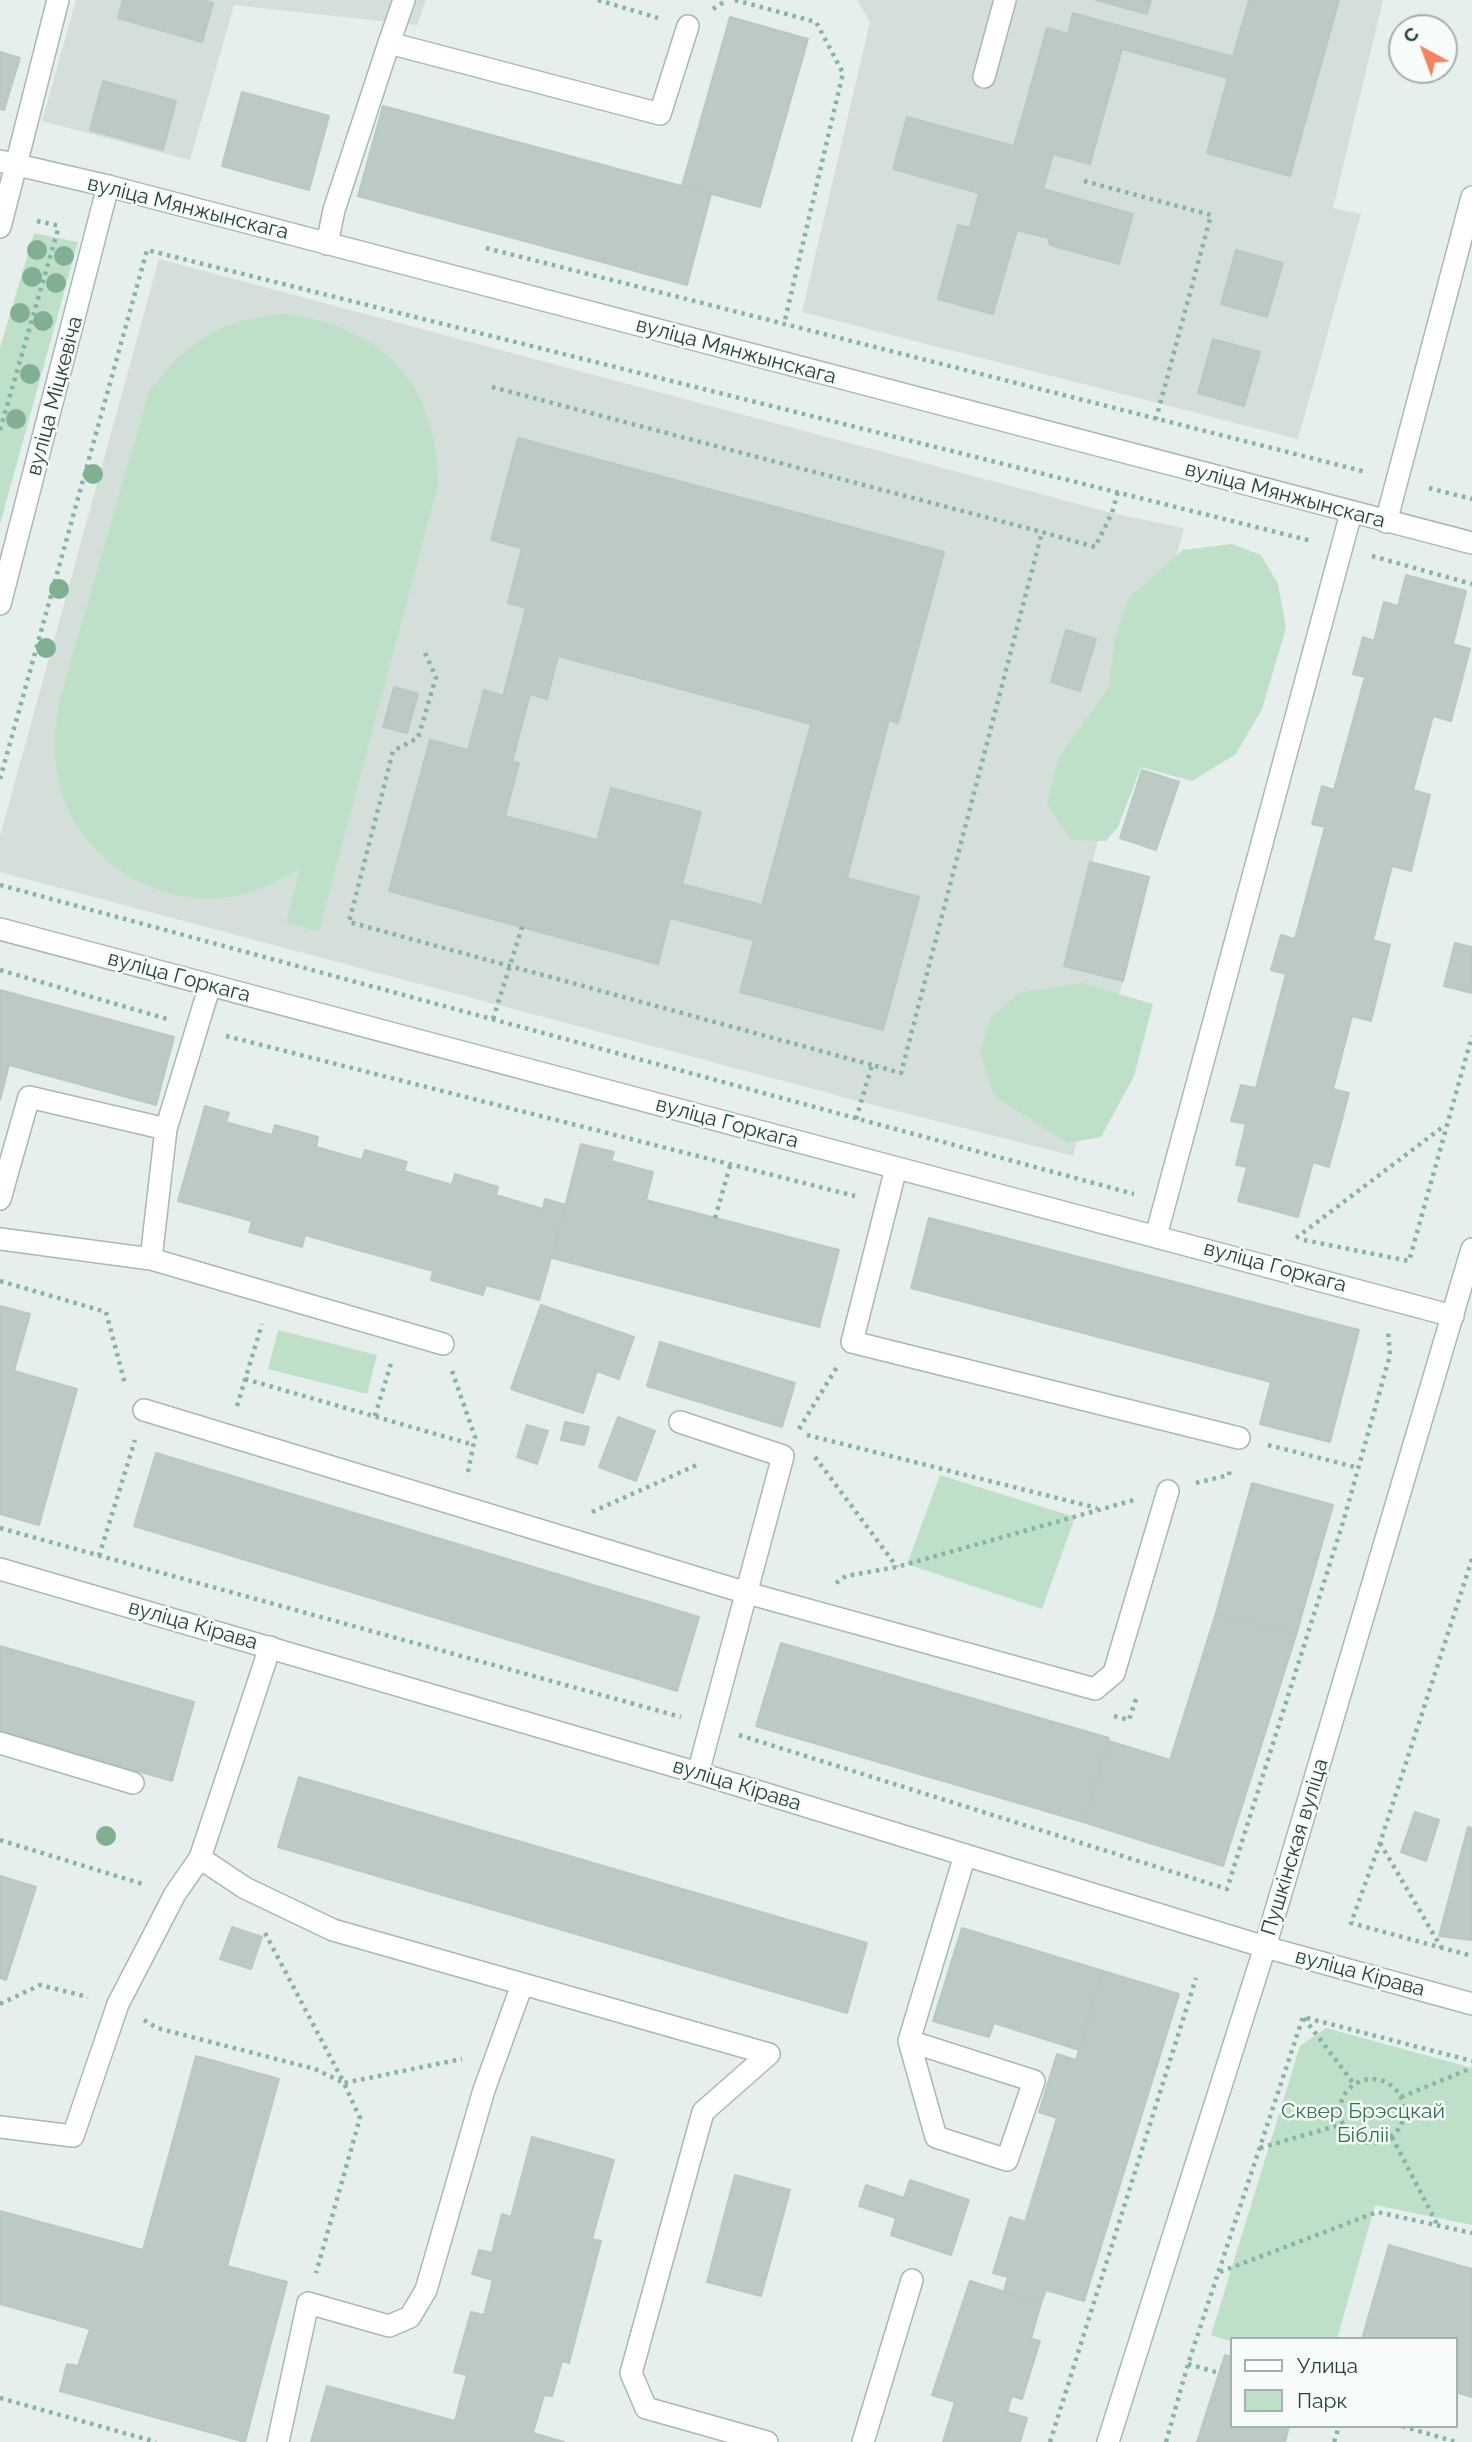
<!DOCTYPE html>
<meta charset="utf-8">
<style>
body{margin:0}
#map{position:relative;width:1472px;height:2442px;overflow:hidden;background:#e6efeb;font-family:Raleway,sans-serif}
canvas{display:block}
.legend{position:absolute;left:1230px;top:2337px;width:228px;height:91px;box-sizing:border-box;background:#f7fbf9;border:2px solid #a3b1ad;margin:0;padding:9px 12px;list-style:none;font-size:21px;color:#24423a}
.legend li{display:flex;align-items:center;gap:14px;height:35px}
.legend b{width:35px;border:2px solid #a3b1ad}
.north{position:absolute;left:1388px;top:14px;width:70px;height:70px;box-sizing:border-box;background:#f7fbf9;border:2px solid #a3b1ad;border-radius:50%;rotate:319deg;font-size:19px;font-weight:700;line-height:28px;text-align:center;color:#24423a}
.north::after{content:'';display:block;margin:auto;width:24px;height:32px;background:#f4845f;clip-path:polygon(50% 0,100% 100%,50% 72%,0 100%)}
</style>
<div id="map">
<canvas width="1472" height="2442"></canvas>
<ul class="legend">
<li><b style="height:9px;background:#fff"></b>Улица</li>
<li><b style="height:19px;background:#bfe0c8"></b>Парк</li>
</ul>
<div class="north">С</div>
</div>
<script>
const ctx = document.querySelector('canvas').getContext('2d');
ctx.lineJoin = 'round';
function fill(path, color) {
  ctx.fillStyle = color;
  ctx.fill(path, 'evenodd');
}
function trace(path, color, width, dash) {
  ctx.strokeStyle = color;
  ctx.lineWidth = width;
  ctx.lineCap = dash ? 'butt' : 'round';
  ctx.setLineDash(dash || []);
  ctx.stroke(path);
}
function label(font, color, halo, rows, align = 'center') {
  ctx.font = font + ' Raleway,sans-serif';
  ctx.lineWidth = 5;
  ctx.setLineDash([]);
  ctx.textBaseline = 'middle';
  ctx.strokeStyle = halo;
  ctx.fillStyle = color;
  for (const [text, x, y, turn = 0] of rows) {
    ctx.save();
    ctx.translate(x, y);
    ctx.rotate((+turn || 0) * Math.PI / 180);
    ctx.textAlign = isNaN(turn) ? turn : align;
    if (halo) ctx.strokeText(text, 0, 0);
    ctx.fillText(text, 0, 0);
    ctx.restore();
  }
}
fill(new Path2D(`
 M 76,0 L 426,0 L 417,25 L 234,5 L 190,160 L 42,121 Z
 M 857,0 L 1383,0 L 1333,208 L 1361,214 L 1298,439 L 802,312 L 870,22 Z
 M 159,259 L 1112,513 L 1184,528 L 1064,966 L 1123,981 L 1073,1156 L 862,1102 L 0,872 L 0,836 Z`), '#d4dfda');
fill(new Path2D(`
 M 34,233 L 78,242 L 0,524 L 0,348 Z
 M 283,314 C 383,325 438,385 438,485 L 319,931 L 286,923 L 300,869 C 281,879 263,890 241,895 C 166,912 83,865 61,790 C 52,758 54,727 61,695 L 149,392 C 186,341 220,320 283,314 Z
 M 1232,544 L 1261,555 L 1278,584 L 1286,628 L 1262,709 L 1236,754 L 1192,781 L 1141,767 L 1118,827 L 1106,841 L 1071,840 L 1047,804 L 1058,759 L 1109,687 L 1115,636 L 1129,598 L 1183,550 Z
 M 1082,983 L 1153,1004 L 1134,1076 L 1101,1137 L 1068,1143 L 994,1096 L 980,1052 L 991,1017 L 1019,993 Z
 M 278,1330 L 377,1355 L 367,1394 L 268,1369 Z
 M 940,1475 L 1075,1517 L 1042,1609 L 907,1564 Z
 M 1326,2028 L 1472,2068 L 1472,2225 L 1375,2205 L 1337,2339 L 1232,2339 L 1232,2342 L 1211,2335 L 1300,2046 Z`), '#bfe0c8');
const building = new Path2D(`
 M 123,0 L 202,0 L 213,3 L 202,42 L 118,18 Z
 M 1096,0 L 1151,0 L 1147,14 Z
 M 1249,0 L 1339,0 L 1290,176 L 1207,153 L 1228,78 L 1122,49 L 1090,164 L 1053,154 L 1043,189 L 1133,214 L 1119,264 L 1050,245 L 1048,238 L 1017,230 L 993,314 L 938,299 L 958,225 L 970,228 L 979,193 L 893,169 L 907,117 L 1014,146 L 1047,28 L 1068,34 L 1073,13 L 1233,57 Z
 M 730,17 L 808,39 L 760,207 L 682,186 Z
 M 0,52 L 20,58 L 4,110 L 0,109 Z
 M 103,81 L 176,101 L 163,150 L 90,130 Z
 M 242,92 L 329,116 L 309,190 L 222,166 Z
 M 383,106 L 711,194 L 687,285 L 358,196 Z
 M 1236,250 L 1283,263 L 1267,317 L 1221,304 Z
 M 1213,339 L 1260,352 L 1244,406 L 1198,393 Z
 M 518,438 L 944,552 L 898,723 L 889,720 L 847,878 L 919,897 L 883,1030 L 740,992 L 754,940 L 670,918 L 658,964 L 389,891 L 430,740 L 468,750 L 484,690 L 503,696 L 526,608 L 508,603 L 522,548 L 491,540 ZM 558,656 L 811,724 L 762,905 L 682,884 L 701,812 L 611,788 L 597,840 L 505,816 L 519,763 L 512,762 L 530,694 L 547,699 Z
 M 1406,575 L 1466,591 L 1453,644 L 1470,649 L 1451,721 L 1433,716 L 1413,790 L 1430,795 L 1411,871 L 1392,866 L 1373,940 L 1390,945 L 1371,1021 L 1352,1016 L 1333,1089 L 1349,1093 L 1329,1167 L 1313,1162 L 1298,1217 L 1238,1201 L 1247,1167 L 1236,1165 L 1246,1124 L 1231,1121 L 1241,1085 L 1256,1088 L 1286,974 L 1271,970 L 1281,935 L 1295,939 L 1325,827 L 1312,824 L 1322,786 L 1334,790 L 1365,677 L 1353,674 L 1363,637 L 1374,641 L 1384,602 L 1398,606 Z
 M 1066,630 L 1096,639 L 1080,691 L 1051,682 Z
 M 394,687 L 418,694 L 407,733 L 383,727 Z
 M 1142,770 L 1179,782 L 1156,850 L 1120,838 Z
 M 1090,862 L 1149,877 L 1123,981 L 1064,966 Z
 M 1455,943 L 1472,947 L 1472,993 L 1444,986 Z
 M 0,990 L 174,1037 L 156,1105 L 9,1065 L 0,1100 Z
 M 205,1106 L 229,1113 L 226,1122 L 272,1135 L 275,1125 L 318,1137 L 316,1147 L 362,1160 L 365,1150 L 407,1162 L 404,1171 L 452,1185 L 455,1174 L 498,1187 L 496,1195 L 543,1209 L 545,1199 L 566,1205 L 539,1300 L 486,1285 L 483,1295 L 431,1280 L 433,1271 L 305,1235 L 302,1247 L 249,1232 L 252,1221 L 178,1201 Z
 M 581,1144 L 614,1152 L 611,1161 L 653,1172 L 646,1200 L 839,1250 L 819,1327 L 552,1258 Z
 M 929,1218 L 1359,1330 L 1330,1442 L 1260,1424 L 1271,1382 L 911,1288 Z
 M 541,1305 L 634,1337 L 619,1379 L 597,1371 L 583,1413 L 511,1389 Z
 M 0,1306 L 30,1314 L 14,1371 L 77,1389 L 39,1525 L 0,1514 Z
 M 660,1342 L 795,1383 L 782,1427 L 647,1386 Z
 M 618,1417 L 655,1431 L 636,1481 L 599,1467 Z
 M 565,1422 L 589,1427 L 584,1445 L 561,1440 Z
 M 527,1425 L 548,1431 L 537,1464 L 517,1457 Z
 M 156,1453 L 699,1617 L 677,1691 L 134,1526 Z
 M 1252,1483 L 1333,1505 L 1296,1635 L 1216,1613 Z
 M 1216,1613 L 1296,1635 L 1223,1866 L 1083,1822 L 1109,1741 L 1170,1760 Z
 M 781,1643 L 1109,1738 L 1083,1822 L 756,1726 Z
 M 0,1646 L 194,1702 L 172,1781 L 0,1731 Z
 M 299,1777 L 867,1943 L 847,2013 L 278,1847 Z
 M 1415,1812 L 1439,1820 L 1426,1861 L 1401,1852 Z
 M 1468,1827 L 1472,1828 L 1472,1940 L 1439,1936 Z
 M 0,1876 L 36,1887 L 6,1980 L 0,1978 Z
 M 232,1927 L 262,1937 L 251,1969 L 220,1959 Z
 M 962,1928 L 1103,1971 L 1079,2050 L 994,2023 L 989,2037 L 933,2021 Z
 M 1103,1971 L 1179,1994 L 1084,2301 L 1046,2290 L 1041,2303 L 1004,2291 L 1008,2277 L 993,2273 L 1010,2217 L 1025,2222 L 1057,2118 L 1039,2112 L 1057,2054 L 1076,2060 Z
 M 196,2056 L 279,2079 L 227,2266 L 287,2282 L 245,2442 L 60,2391 L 67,2364 L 78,2366 L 90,2329 L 0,2304 L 0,2211 L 143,2250 Z
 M 532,2137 L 614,2160 L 592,2239 L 601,2241 L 569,2363 L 562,2361 L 552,2396 L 544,2395 L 533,2433 L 564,2442 L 311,2442 L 327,2386 L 455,2421 L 467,2375 L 454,2372 L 471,2312 L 484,2315 L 493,2280 L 472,2274 L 479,2250 L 492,2253 L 502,2214 L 511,2217 Z
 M 735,2175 L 790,2190 L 761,2296 L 707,2282 Z
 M 910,2180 L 969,2200 L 951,2255 L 891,2235 L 896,2218 L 859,2206 L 866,2185 L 904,2198 Z
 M 1389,2245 L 1472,2269 L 1472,2397 L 1456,2392 L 1456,2339 L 1362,2339 Z
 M 970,2281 L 1041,2303 L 1031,2339 L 1040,2341 L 1022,2399 L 1012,2396 L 1007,2412 L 1027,2418 L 1020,2442 L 943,2442 L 955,2402 L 932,2395 Z
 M 1225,2355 L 1232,2357 L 1232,2426 L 1289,2426 L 1285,2442 L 1197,2442 Z`);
fill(building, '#bbcac4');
trace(building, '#b8c9c2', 2);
const service = new Path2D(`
 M 389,43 L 404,0
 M 984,77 L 1005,0
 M 16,165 L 58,0
 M 327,244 L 334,210 L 389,43 L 660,114 L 688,26
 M 1386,522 L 1472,197
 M 210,985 L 166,1129 L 151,1259 L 443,1344
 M 896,1168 L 852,1342 L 1239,1438
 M 0,1199 L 29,1097 L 166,1129
 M 1156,1236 L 1351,513
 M 0,1239 L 151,1259
 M 144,1410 L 747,1593 L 1095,1689 L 1114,1673 L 1168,1491
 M 680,1422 L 783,1456 L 698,1773
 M 0,1743 L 133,1783
 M 200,1858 L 245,1888 L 333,1930 L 769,2054 L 703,2112 L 631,2373 L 646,2408 L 767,2442
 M 909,2041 L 1034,2081 L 1007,2160 L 936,2137 L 909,2041 L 965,1855
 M 0,2127 L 73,2136 L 118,2004 L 175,1894 L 200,1858 L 270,1647
 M 278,2442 L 308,2303 L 389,2326 L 410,2317 L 426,2290 L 484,2090 L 522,1985
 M 863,2442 L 912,2280`);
const minor = new Path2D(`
 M 108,186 L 1472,543
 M 0,929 L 1453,1316
 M 0,1569 L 698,1773 L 1265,1947 L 1472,2004`);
const tertiary = new Path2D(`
 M 0,161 L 108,186 L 0,604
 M 0,227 L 16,165`);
const secondary = new Path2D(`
 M 1108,2442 L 1265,1947 L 1472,1249`);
trace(service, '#a8b8b2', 24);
trace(minor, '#a8b8b2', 24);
trace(tertiary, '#a8b8b2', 24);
trace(secondary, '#a4bbb3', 24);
trace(new Path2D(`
 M 598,0 L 658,18
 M 735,0 L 816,22 L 843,73 L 784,324
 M 713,9 L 727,0
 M 1084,181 L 1211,215 L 1156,419
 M 37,221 L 60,226
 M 486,248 L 1366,472
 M 492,387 L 1042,532
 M 0,430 L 59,226
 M 1429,488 L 1472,499
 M 1372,556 L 1472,584
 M 425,653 L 436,677 L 418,738 L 393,751 L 349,922 L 872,1065
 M 0,779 L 147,250 L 1312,541
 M 0,885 L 1134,1194
 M 0,970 L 167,1019
 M 493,1019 L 522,927
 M 226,1036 L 855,1196
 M 856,1119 L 872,1065 L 901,1073 L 1042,532 L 1095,547 L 1112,513 L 1118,491
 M 715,1218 L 730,1166
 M 1296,1238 L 1444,1126
 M 1304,1240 L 1409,1261 L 1472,1036
 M 0,1281 L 106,1312 L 125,1384
 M 452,1371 L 475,1437 L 467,1477
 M 245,1379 L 474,1445
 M 237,1406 L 262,1324
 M 375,1416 L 392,1360
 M 799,1429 L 837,1367
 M 807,1435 L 1097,1508
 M 1268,1445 L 1359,1468
 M 815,1457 L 897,1567
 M 1196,1483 L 1229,1475 L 1230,1468
 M 592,1512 L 699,1464
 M 0,1528 L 681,1717
 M 99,1556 L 135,1440
 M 1472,1559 L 1380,1843 L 1351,1923 L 1472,1956
 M 836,1583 L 846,1576 L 897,1567 L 1134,1500
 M 1114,1716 L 1129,1720 L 1136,1699
 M 739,1735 L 1227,1889 L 1344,1519 L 1390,1355 L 1388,1331
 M 0,1840 L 146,1885
 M 1380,1843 L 1441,1947
 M 265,1933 L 344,2083 L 462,2059
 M 0,2004 L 40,1985 L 88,1997
 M 1304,2018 L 1354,2084
 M 144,2020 L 157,2028 L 315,2069 L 344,2083 L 360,2118 L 316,2273
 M1340 2111a32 32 0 1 1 64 0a32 32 0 1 1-64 0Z
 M 1401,2097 L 1472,2068
 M 1392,2137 L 1438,2226
 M 1260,2148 L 1343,2124
 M 1220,2272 L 1377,2212 L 1472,2233
 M 1188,2364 L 1219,2373
 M 0,2398 L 156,2442
 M 1402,2426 L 1456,2442
 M 1050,2442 L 1196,1978
 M 1166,2442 L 1188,2364 L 1303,2017 L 1472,2061
 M 1334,2442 L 1339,2426`), '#86b3a5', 4.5, [3.5, 5]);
trace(service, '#fff', 21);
trace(minor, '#fff', 21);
trace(tertiary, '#fff', 21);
trace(secondary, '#fff', 21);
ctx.fillStyle = '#80af93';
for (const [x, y] of [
 [37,250],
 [64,256],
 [32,277],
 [56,283],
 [20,313],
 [43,321],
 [30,374],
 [16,419],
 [93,474],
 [59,589],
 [46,648],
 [106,1836]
]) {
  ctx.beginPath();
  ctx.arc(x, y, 10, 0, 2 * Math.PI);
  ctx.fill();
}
label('21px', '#24423a', '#f7fbf9', [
 ["вуліца Мянжынскага",188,208,14],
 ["вуліца Мянжынскага",736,351,15],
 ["вуліца Міцкевіча",55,396,-75],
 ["вуліца Мянжынскага",1285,495,15],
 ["вуліца Горкага",179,977,15],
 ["вуліца Горкага",727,1123,15],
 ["вуліца Горкага",1275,1267,15],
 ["вуліца Кірава",193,1625,16],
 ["вуліца Кірава",737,1785,17],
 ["Пушкінская вуліца",1295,1847,-73],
 ["вуліца Кірава",1360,1973,15]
]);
label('21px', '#2d7a4b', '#f7fbf9', [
 ["Сквер Брэсцкай",1363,2112],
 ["Бібліі",1363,2136]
]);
</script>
